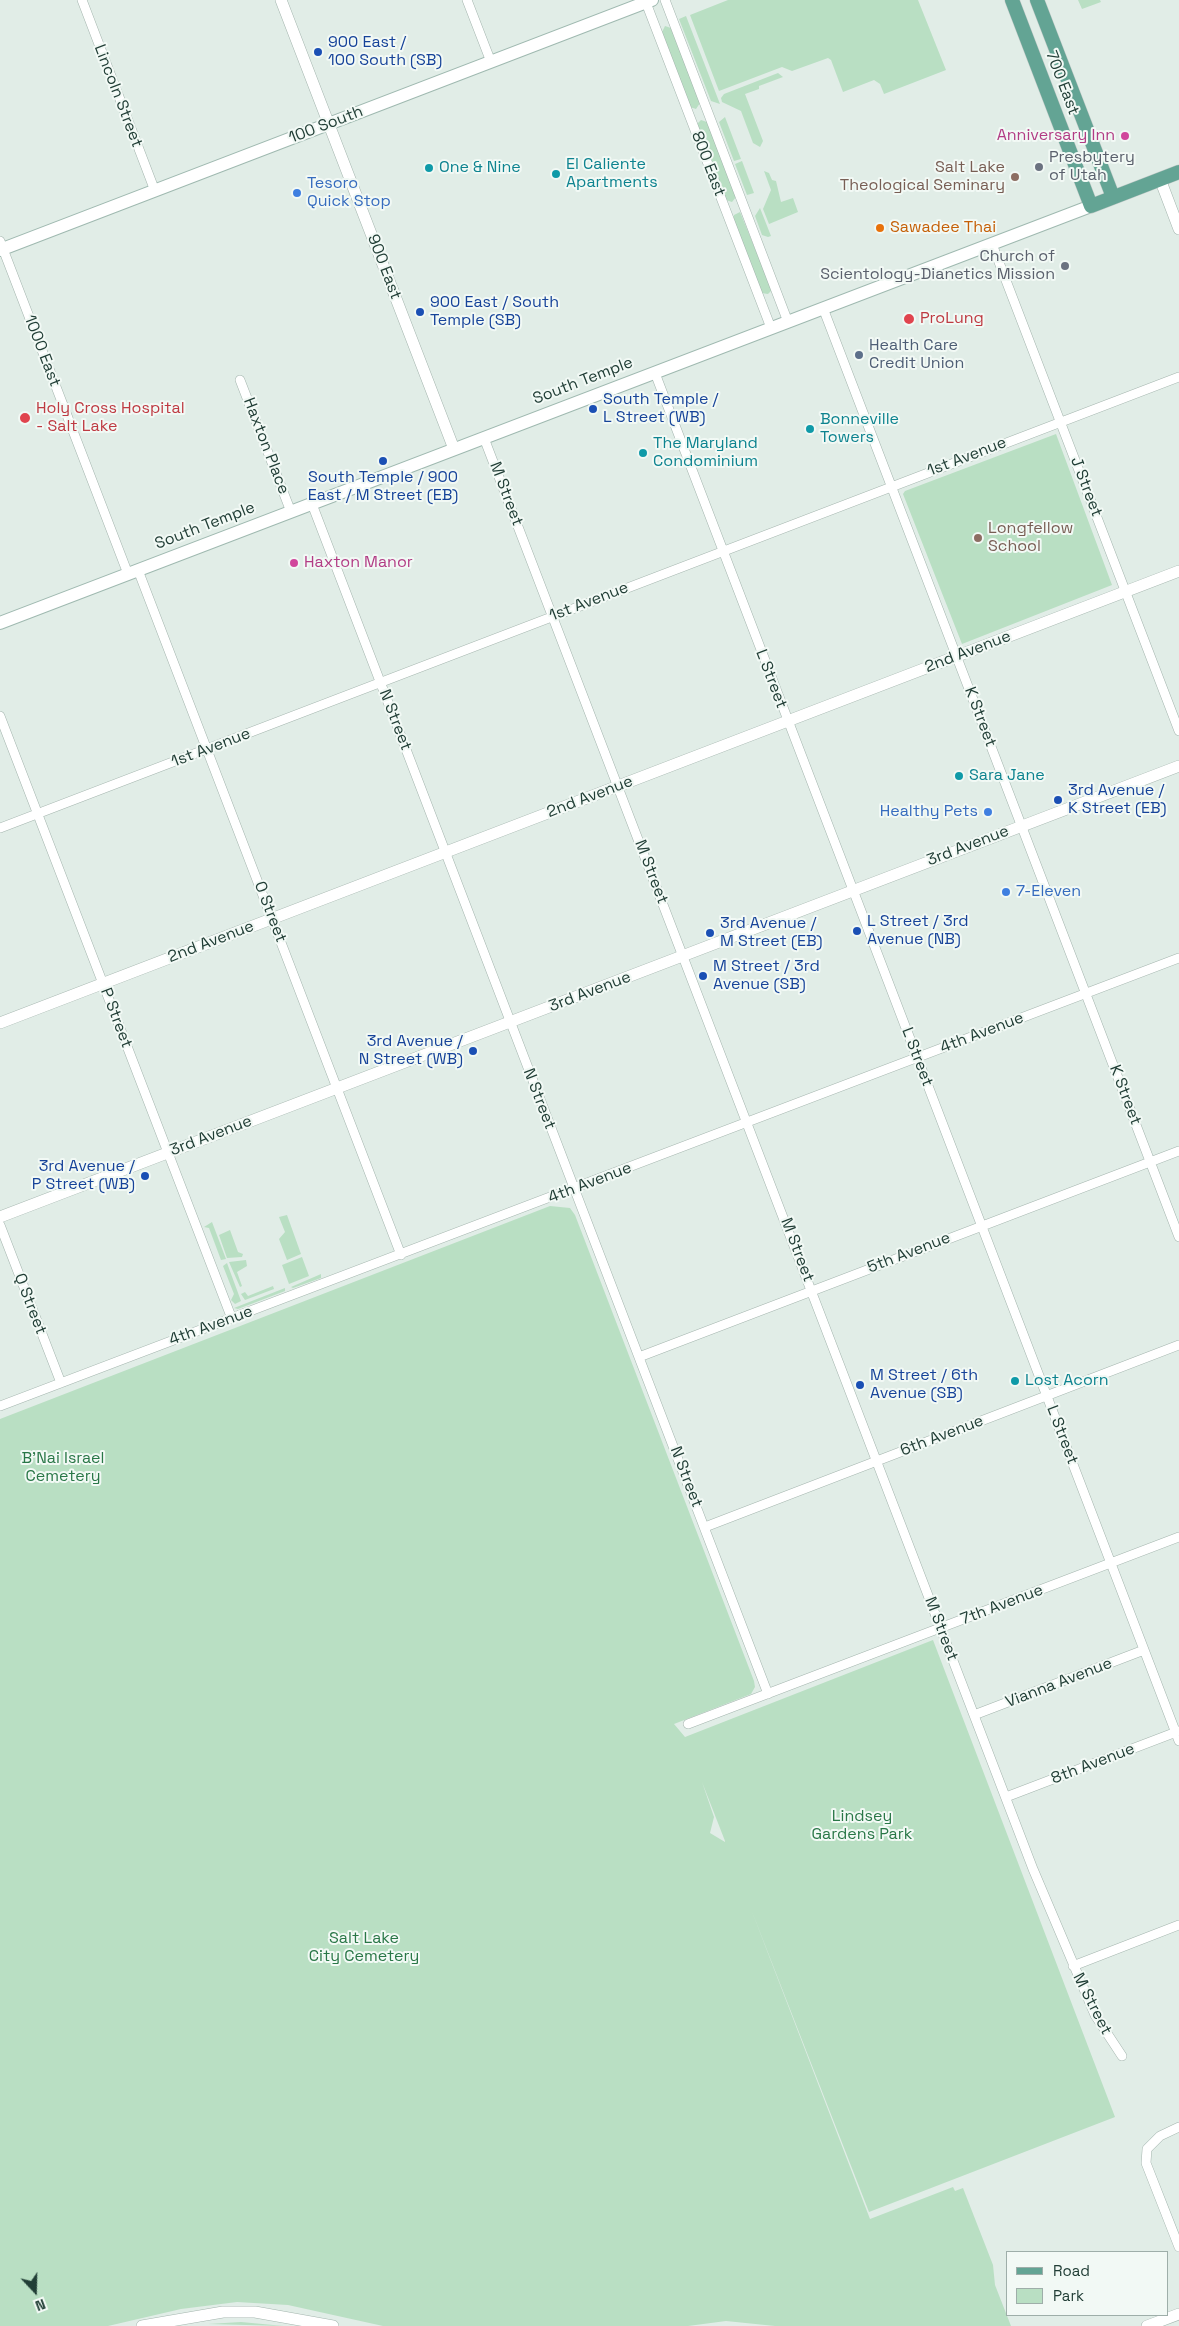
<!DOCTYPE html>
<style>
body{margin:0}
#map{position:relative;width:1179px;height:2326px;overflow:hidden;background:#e1ede7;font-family:"Space Grotesk",sans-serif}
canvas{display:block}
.legend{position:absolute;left:1006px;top:2251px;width:162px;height:65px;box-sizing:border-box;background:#f2f9f5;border:1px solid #9eaea9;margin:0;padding:6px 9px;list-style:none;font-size:15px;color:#213e36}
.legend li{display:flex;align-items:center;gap:10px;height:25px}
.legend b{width:25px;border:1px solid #9eaea9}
.north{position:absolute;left:10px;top:2266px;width:50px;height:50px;-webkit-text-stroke:4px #f2f9f5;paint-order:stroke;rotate:159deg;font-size:14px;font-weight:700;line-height:20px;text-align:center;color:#213e36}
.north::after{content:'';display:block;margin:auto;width:18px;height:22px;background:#213e36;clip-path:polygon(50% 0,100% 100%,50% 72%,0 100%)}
</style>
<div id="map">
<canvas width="1179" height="2326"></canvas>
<ul class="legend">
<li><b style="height:6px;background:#63a494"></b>Road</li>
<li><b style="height:14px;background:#b9dfc3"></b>Park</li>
</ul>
<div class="north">N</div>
</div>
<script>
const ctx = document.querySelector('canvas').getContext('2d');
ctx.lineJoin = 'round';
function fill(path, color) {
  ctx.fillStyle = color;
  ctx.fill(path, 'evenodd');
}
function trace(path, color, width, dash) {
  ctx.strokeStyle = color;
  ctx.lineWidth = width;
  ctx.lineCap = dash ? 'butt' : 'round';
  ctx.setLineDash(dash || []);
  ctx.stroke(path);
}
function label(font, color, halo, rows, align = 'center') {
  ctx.font = font + ' "Space Grotesk",sans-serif';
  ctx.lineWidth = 4;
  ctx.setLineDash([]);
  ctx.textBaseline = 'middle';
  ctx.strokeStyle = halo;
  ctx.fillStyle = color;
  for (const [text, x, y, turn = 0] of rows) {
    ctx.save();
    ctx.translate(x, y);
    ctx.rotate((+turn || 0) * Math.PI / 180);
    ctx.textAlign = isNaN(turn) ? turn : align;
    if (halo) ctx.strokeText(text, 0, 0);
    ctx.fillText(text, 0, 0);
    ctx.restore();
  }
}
fill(new Path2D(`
 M 728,0 L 918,0 L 946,70 L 884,94 L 880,84 L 874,80 L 843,92 L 831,60 L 828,58 L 792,71 L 782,67 L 719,91 L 690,15 Z
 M 1078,0 L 1100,0 L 1101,2 L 1082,9 Z
 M 686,16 L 720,104 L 711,101 L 679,19 Z
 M 665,26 L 671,28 L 700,103 L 696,109 L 690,107 L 662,32 Z
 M 778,73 L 783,77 L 759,86 L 759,89 L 745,94 L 763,141 L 760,147 L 753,143 L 741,111 L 722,102 L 721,98 L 724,94 Z
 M 725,117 L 741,159 L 734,161 L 719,122 Z
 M 701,120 L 707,122 L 736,197 L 732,202 L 726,200 L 697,124 Z
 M 742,161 L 754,193 L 747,195 L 735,164 Z
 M 764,171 L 769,173 L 772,180 L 776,181 L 781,202 L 793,198 L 798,212 L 769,224 L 763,209 L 771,190 Z
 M 760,208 L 771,236 L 768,237 L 762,235 L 755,216 Z
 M 740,212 L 772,290 L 768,294 L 761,293 L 733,219 L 734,215 Z
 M 1056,434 L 1112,585 L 962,644 L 903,494 L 905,491 Z
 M 550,1206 L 570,1208 L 575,1215 L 754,1681 L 755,1687 L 751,1694 L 674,1724 L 685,1737 L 933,1640 L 1115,2117 L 869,2212 L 751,1909 L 870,2219 L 953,2187 L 955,2191 L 963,2188 L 993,2265 L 995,2285 L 1011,2326 L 775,2326 L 726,2321 L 688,2326 L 383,2326 L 288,2305 L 237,2302 L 181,2309 L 108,2326 L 0,2326 L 0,1419 ZM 702,1782 L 725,1841 L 725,1842 L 710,1833 L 714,1817 Z
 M 287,1215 L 301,1254 L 287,1260 L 279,1239 L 285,1232 L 279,1217 Z
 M 212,1222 L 226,1259 L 221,1260 L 209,1228 L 204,1227 Z
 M 230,1230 L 238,1252 L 243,1254 L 242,1257 L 227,1258 L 219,1235 Z
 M 302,1257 L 309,1276 L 289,1284 L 282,1265 Z
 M 246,1260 L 247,1266 L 237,1272 L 242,1286 L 240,1287 L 229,1262 Z
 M 227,1263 L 241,1301 L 235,1304 L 231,1300 L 234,1294 L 223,1266 Z
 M 321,1274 L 321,1278 L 293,1288 L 291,1287 Z
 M 273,1286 L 274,1289 L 245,1300 L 241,1294 L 245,1292 L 248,1296 Z
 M 285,1288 L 285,1291 L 238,1309 L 234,1308 Z
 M 241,2322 L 284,2326 L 208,2324 Z`), '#b9dfc3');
const minor = new Path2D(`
 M 82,0 L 155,191
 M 467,0 L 491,62
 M 645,0 L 771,328
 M 665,0 L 788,322
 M 0,241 L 128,574
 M 992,244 L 1179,731
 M 823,308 L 1179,1237
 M 655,373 L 1179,1741
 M 240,380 L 291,512
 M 484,438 L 1033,1869 L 1095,2015 L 1122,2056
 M 312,504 L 768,1694
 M 138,570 L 401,1255
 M 0,716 L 232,1319
 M 0,828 L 1179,377
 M 0,1225 L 61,1383
 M 639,1357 L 1179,1151
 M 0,1406 L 1179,958
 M 705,1527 L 1179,1345
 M 974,1715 L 1144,1650
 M 688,1724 L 1179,1537
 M 1006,1797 L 1179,1731
 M 1073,1966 L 1179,1925
 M 1179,2127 L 1160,2136 L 1147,2149 L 1146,2163 L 1179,2247`);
const tertiary = new Path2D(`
 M 281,0 L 454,449
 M 1160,179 L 1179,229
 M 0,1023 L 1179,571
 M 0,1217 L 1179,766
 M 142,2326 L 223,2312 L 255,2312 L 333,2326
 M 1147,2326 L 1179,2314`);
const secondary = new Path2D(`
 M 0,250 L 652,0
 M 0,623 L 1091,206`);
const primary = new Path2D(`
 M 1012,0 L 1091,206 L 1179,172
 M 1037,0 L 1113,197`);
trace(minor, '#a4b5ae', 10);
trace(tertiary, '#a4b5ae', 12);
trace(secondary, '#9fb9b0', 14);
trace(primary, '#c1c9c7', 15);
trace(minor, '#fff', 9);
trace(tertiary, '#fff', 11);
trace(secondary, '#fff', 12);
trace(primary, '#63a494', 14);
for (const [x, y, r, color] of [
 [318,52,5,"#1a4fb4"],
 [1125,136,5,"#d1479c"],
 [1039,167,5,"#6b7280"],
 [429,168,5,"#0f9aa8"],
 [556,174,5,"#0f9aa8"],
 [1015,177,5,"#8d6e63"],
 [297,193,5,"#3f7fe0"],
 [880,228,5,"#e8710a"],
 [1065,266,5,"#6b7280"],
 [420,312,5,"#1a4fb4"],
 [909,319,6,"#e0444e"],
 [859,355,5,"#5c6f8a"],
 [593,409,5,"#1a4fb4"],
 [25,418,6,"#e0444e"],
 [810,429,5,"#0f9aa8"],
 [643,453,5,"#0f9aa8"],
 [383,461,5,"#1a4fb4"],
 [978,538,5,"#8d6e63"],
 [294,563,5,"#d1479c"],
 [959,776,5,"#0f9aa8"],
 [1058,800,5,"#1a4fb4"],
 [988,812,5,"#3f7fe0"],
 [1006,892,5,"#3f7fe0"],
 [857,931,5,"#1a4fb4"],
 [710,933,5,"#1a4fb4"],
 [703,976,5,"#1a4fb4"],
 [473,1051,5,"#1a4fb4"],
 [145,1176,5,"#1a4fb4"],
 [1015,1381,5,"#0f9aa8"],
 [860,1385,5,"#1a4fb4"]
]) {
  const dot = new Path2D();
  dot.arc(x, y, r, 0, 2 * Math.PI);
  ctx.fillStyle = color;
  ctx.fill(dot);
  trace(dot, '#f2f9f5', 2);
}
label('16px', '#164399', '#f2f9f5', [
 ["900 East /",328,43],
 ["100 South (SB)",328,61],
 ["900 East / South",430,303],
 ["Temple (SB)",430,321],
 ["South Temple /",603,400],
 ["L Street (WB)",603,418],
 ["South Temple / 900",383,478,"center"],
 ["East / M Street (EB)",383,496,"center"],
 ["3rd Avenue /",1068,791],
 ["K Street (EB)",1068,809],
 ["L Street / 3rd",867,922],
 ["Avenue (NB)",867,940],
 ["3rd Avenue /",720,924],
 ["M Street (EB)",720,942],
 ["M Street / 3rd",713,967],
 ["Avenue (SB)",713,985],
 ["3rd Avenue /",463,1042,"right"],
 ["N Street (WB)",463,1060,"right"],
 ["3rd Avenue /",135,1167,"right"],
 ["P Street (WB)",135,1185,"right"],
 ["M Street / 6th",870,1376],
 ["Avenue (SB)",870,1394]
], 'left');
label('16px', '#213e36', '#f2f9f5', [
 ["700 East",1062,83,69],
 ["Lincoln Street",118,96,69],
 ["100 South",326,125,-21],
 ["800 East",708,164,69],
 ["900 East",384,267,69],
 ["1000 East",42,351,69],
 ["South Temple",583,381,-21],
 ["Haxton Place",266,446,69],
 ["1st Avenue",967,457,-21],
 ["J Street",1086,487,69],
 ["M Street",506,494,69],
 ["South Temple",205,526,-21],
 ["1st Avenue",589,602,-21],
 ["2nd Avenue",968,652,-21],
 ["L Street",771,679,69],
 ["K Street",980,717,69],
 ["N Street",395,720,69],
 ["1st Avenue",211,748,-21],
 ["2nd Avenue",590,797,-21],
 ["3rd Avenue",968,846,-21],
 ["M Street",651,872,69],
 ["O Street",270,912,69],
 ["2nd Avenue",211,942,-21],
 ["3rd Avenue",590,992,-21],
 ["P Street",116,1018,69],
 ["4th Avenue",982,1033,-21],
 ["L Street",917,1057,69],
 ["K Street",1125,1095,69],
 ["N Street",539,1099,69],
 ["3rd Avenue",211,1136,-21],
 ["4th Avenue",590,1183,-21],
 ["M Street",797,1250,69],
 ["5th Avenue",909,1253,-21],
 ["Q Street",30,1304,69],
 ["4th Avenue",211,1326,-20],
 ["L Street",1062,1435,69],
 ["6th Avenue",942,1436,-21],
 ["N Street",686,1477,69],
 ["7th Avenue",1002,1605,-21],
 ["M Street",941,1629,69],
 ["Vianna Avenue",1059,1683,-21],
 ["8th Avenue",1093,1764,-21],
 ["M Street",1092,2004,63]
]);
label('16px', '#b23c85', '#f2f9f5', [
 ["Anniversary Inn",1115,136],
 ["Haxton Manor",304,563,"left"]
], 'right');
label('16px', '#5b616d', '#f2f9f5', [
 ["Presbytery",1049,158],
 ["of Utah",1049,176],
 ["Church of",1055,257,"right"],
 ["Scientology-Dianetics Mission",1055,275,"right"]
], 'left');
label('16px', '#0d838f', '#f2f9f5', [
 ["El Caliente",566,165],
 ["Apartments",566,183],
 ["One & Nine",439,168],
 ["Bonneville",820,420],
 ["Towers",820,438],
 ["The Maryland",653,444],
 ["Condominium",653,462],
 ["Sara Jane",969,776],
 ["Lost Acorn",1025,1381]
], 'left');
label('16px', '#785e54', '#f2f9f5', [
 ["Salt Lake",1005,168],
 ["Theological Seminary",1005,186],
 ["Longfellow",988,529,"left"],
 ["School",988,547,"left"]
], 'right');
label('16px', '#366cbe', '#f2f9f5', [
 ["Tesoro",307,184],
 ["Quick Stop",307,202],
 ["Healthy Pets",978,812,"right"],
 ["7-Eleven",1016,892]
], 'left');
label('16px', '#c56008', '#f2f9f5', [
 ["Sawadee Thai",890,228]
], 'left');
label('16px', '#be3a42', '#f2f9f5', [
 ["ProLung",920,319],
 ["Holy Cross Hospital",36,409],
 ["- Salt Lake",36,427]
], 'left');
label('16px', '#4e5e75', '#f2f9f5', [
 ["Health Care",869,346],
 ["Credit Union",869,364]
], 'left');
label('16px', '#297747', '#f2f9f5', [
 ["B'Nai Israel",63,1459],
 ["Cemetery",63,1477],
 ["Lindsey",862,1817],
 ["Gardens Park",862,1835],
 ["Salt Lake",364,1939],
 ["City Cemetery",364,1957]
]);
</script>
